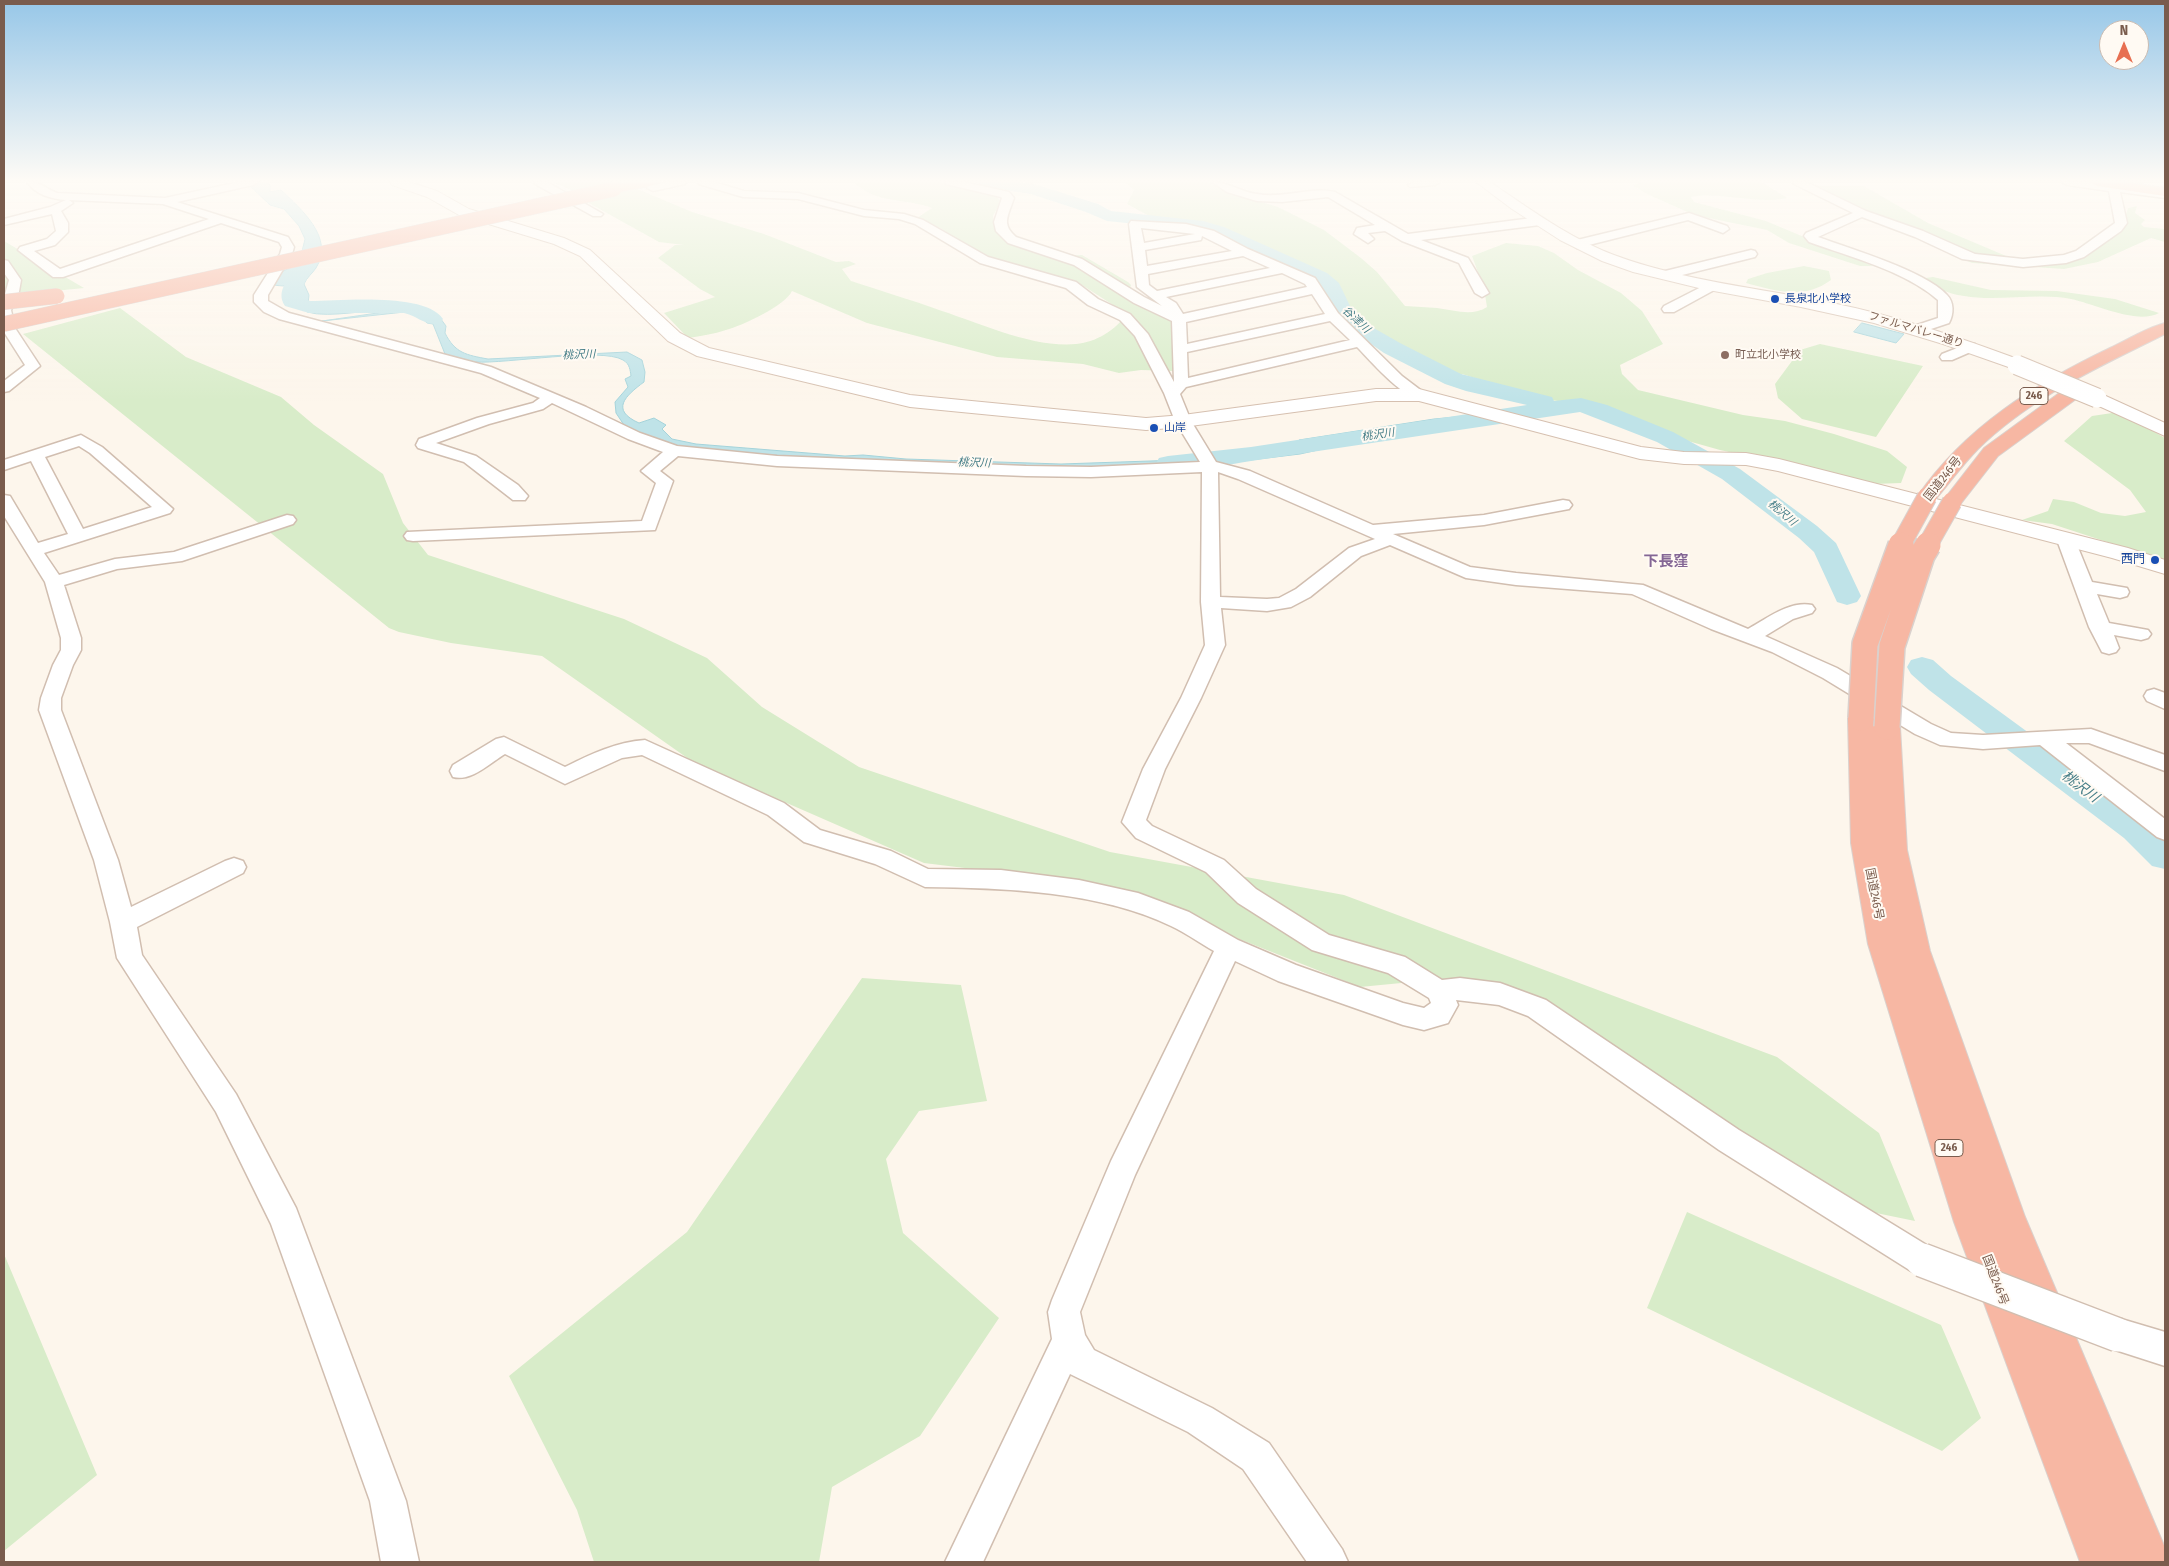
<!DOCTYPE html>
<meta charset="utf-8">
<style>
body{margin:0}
#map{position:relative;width:2169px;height:1566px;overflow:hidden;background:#fdf6ec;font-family:"Fira Sans Condensed",sans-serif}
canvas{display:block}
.frame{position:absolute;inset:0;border:5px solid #7a5c4d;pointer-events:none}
.north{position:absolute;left:2099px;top:20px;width:50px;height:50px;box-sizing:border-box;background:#fffaf3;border:1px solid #cabbb1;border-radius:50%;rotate:0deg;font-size:14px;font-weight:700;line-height:20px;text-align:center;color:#7a5c4d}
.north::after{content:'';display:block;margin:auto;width:18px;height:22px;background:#e76f51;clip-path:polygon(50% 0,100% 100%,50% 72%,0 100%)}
</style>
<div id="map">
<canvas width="2169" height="1566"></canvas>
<div class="frame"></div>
<div class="north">N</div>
</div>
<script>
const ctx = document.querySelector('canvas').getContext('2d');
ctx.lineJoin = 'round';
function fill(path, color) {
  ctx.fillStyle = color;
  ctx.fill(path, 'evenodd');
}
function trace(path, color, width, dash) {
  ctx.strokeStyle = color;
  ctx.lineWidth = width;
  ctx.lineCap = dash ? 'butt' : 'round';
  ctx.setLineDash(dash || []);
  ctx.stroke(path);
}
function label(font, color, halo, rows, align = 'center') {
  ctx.font = font + ' "Fira Sans Condensed","Noto Sans JP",sans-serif';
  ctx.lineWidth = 4;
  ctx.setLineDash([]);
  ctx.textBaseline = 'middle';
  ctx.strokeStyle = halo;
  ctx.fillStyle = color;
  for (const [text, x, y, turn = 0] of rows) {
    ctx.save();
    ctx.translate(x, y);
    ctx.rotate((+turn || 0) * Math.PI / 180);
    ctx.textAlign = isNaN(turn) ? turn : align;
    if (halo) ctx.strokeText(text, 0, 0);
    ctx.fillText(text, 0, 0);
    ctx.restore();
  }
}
fill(new Path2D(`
 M 552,182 L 621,182 L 692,212 L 764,234 L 836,262 L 849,261 L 856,264 L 842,269 L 851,281 C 881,291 912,300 942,311 C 982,324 1033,348 1076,344 C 1097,342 1115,330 1127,314 L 1082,285 L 1019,269 L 986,257 L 940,228 L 917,218 L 932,208 C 906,198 875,204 854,182 L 941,182 L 993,194 L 1001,201 L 993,216 L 994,225 L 1008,241 L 1051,257 L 1082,255 L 1128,282 L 1131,285 L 1128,294 L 1174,321 L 1173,371 L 1141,370 L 1119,373 L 1083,364 L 997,357 L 867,323 L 792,291 C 786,305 742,326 726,330 C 714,334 701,336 688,338 L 664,313 L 715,297 L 700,289 L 658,258 L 675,245 L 684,245 L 659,242 L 587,202 L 593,199 Z
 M 1125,182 L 1209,182 L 1222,190 L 1278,207 L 1324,230 L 1361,258 L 1377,272 L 1405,306 C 1416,307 1427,307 1437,308 C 1454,310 1472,317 1487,307 L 1484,289 L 1472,256 L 1506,243 L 1538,246 L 1554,253 L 1578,270 L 1621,293 L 1642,311 L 1663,344 L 1620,365 L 1622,374 L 1638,390 L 1743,415 L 1785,421 L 1834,434 L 1887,451 L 1907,467 L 1901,483 L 1874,484 L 1720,450 L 1631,425 L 1601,406 L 1541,399 L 1462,374 L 1461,377 L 1389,341 L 1391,338 L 1377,334 L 1351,318 L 1330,278 L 1220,229 L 1191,221 L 1151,217 L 1127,204 L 1134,190 Z
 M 1645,182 L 1762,182 L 1787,198 C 1756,205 1723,191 1691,197 L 1694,202 L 1766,221 L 1873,266 L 1860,266 L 1789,243 L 1767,230 L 1694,215 L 1645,193 L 1633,185 Z
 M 1810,186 L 1864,186 L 1928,223 L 2018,261 L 1985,258 L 1867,213 Z
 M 2137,206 L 2135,213 L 2145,220 L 2141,224 L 2144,227 L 2165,229 L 2165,242 L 2151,238 L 2098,262 L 2064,269 L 1972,263 L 1953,255 L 2051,264 L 2083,258 L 2120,233 L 2128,208 Z
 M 4,241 L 84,288 L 4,296 Z
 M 1804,266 L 1829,271 L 1831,280 C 1804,300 1776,291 1746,283 L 1748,279 L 1767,273 Z
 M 1933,277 L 1991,290 L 2057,291 L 2115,299 L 2159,313 C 2137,325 2095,304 2071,299 C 2038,292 1998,302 1964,296 C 1947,294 1933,286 1918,279 Z
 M 120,308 L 186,357 L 281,397 L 314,425 L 383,474 L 403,523 L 428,555 L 624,619 L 707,658 L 762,707 L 859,767 L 1110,852 L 1344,895 L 1777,1057 L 1879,1133 L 1915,1221 L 1842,1206 L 1525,991 L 1453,978 L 1360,987 L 1103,885 L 924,863 L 693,762 L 542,656 L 451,643 L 399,632 L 389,628 L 23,334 Z
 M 1820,344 L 1923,366 L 1876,437 L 1802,419 L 1778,398 L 1775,384 L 1800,350 Z
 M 2119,412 L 2165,438 L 2165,561 L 2052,524 L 2022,520 L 2048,511 L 2053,499 L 2074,502 L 2101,513 L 2125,516 L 2146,512 L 2130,490 L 2064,441 L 2092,416 Z
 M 862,978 L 961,985 L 987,1101 L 919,1111 L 886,1159 L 903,1233 L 999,1318 L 920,1436 L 832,1487 L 819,1562 L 594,1562 L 577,1510 L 509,1376 L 687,1232 Z
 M 1687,1212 L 1941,1325 L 1981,1418 L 1942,1451 L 1647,1308 Z
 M 4,1254 L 97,1475 L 4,1551 Z`), '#d8ecc9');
const water = new Path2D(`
 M 239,182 L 266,182 L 270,185 L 270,192 L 281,190 C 301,209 335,238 316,268 C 312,274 307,277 304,284 L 309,295 L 308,304 L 314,309 L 388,308 L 404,303 L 427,309 L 438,315 L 446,326 L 445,333 C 455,353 466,355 488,359 L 627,352 L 642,360 L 645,372 L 644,382 C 625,396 610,410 639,423 L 654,418 L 666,425 L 662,429 L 672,439 L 696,444 L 845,456 L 863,455 L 906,459 L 1061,464 L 1239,458 L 1288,452 L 1240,450 L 1294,446 L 1298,444 L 1299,440 L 1434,419 L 1477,415 L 1481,416 L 1442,420 L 1368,433 L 1336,446 L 1300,454 L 1234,462 L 1040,469 L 822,459 L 675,447 L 626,428 L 616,413 L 615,402 L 628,387 L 625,379 L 631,376 C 630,370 630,364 623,360 C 601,347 507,364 475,362 C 465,361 455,357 445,354 L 433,324 L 427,323 L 414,311 L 322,321 L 398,310 C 372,308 330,319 307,312 L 308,309 L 302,304 L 295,287 L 272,285 L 283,271 L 299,264 L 305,239 L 299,226 L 284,209 L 270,205 L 248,184 Z
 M 1862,323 L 1904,334 L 1896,343 L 1854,332 Z`);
fill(water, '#bfe3e8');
trace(water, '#a5d3da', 1);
fill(new Path2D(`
 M 978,182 L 1018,182 L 1034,184 L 1098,204 L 1111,211 L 1203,221 L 1224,227 L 1327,273 L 1339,283 L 1350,306 L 1360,316 L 1372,327 L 1400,343 L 1461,374 L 1552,397 L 1554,401 L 1581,398 L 1607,405 L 1673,432 L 1740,469 L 1817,526 L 1836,543 L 1861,596 L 1857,602 L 1847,605 L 1837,602 L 1814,552 L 1799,538 L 1722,479 L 1657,442 L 1580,412 L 1251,461 C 1224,465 1185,475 1159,468 L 1156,463 L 1159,458 L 1168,456 L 1251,447 L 1527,405 L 1466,391 L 1445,384 L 1384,353 L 1358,335 L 1346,324 L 1331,308 L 1323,290 L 1313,281 L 1212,235 L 1196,230 L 1107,221 L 1086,212 L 1031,194 L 986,187 L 980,185 Z
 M 312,241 L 318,243 L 321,247 C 320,267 300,279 301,298 L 310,301 C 341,301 425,292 443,319 L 440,323 C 426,327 418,316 404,313 L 309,313 L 285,306 C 274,290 292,276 299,262 C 302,256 301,249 306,243 Z
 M 1922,657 L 1933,660 L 1951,676 L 2148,820 L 2165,835 L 2165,869 L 2152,866 L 2124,838 L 1929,690 L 1911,674 L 1907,667 L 1911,660 Z`), '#bfe3e8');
const street = new Path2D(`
 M 27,182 C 42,182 44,188 57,193 L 165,198 L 239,182 L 258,182 L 253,185 L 177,202 L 288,237 L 294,247 L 292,254 L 268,295 L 268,301 L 289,313 L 491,367 L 586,407 L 640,433 L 677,446 L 777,456 L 1026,466 L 1091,467 L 1200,462 L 1175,421 L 1164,393 L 1135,336 L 1120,320 L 1088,305 L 1066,288 L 980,263 L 915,224 L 899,219 L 864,216 L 798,199 L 743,197 L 699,184 L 698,182 L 714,182 L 744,191 L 798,193 L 864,210 L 904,214 L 923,220 L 988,257 L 1076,282 L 1098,299 L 1130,314 L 1148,334 L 1174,382 L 1172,321 L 1134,303 L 1074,265 L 1008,243 L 996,231 L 994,222 L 1002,198 L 1001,197 L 946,184 L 945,182 L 964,182 L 1009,192 L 1014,198 C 1008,216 1001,224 1016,237 L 1082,259 L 1144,297 L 1162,306 L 1137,287 L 1129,224 L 1131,221 L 1186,224 L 1214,231 L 1248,249 L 1315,278 L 1338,313 L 1402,376 L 1427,395 L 1424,398 C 1406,403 1370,360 1357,347 L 1186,387 L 1180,394 L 1191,421 L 1216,462 L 1250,471 L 1373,525 L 1484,515 L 1563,500 L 1569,501 L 1572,505 L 1569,509 L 1484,525 L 1393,534 L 1470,567 L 1516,573 L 1643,585 L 1748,629 C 1766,619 1790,600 1812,605 L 1815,609 L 1812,613 L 1793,619 L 1765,636 L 1837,668 L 1931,724 L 1951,733 L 1983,735 L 2091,729 L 2165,755 L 2165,771 L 2089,743 L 2066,743 L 2165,819 L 2165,840 L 2157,837 L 2040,745 L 1983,749 L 1940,745 L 1915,734 L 1823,678 L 1772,652 L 1711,629 L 1632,594 L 1516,585 L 1466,578 L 1390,545 L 1361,556 L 1310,597 L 1291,607 L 1267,611 L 1221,608 L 1225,645 L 1201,698 L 1165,769 L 1146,820 L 1152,826 L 1224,860 L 1256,889 L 1329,935 L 1405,957 L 1442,980 L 1460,978 L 1500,983 L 1546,1000 L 1739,1130 L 1933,1249 L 1938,1260 L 1933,1271 L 1922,1276 L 1911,1271 L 1719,1150 L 1528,1016 L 1499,1005 L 1456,1000 L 1458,1005 L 1448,1023 L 1424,1030 L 1403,1025 L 1278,981 L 1235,961 L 1135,1175 L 1080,1312 L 1085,1335 L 1094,1350 L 1212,1408 L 1269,1443 L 1342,1549 L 1348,1562 L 1307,1562 L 1243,1469 L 1188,1432 L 1070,1374 L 983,1562 L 945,1562 L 1052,1339 L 1048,1312 L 1052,1300 L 1111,1161 L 1214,951 C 1200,943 1186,933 1171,926 C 1099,891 1004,888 925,887 L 875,864 L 804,842 L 768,815 L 642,755 L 622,758 L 565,784 L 505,754 C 490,763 471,782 453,777 L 450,771 L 453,765 L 496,739 L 504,737 L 565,767 C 591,754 616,742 645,740 L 784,803 L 820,830 L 891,851 L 928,869 L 1001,870 L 1079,880 L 1138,893 L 1189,912 L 1238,940 L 1296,965 L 1403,1003 L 1424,1008 L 1431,1003 L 1429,998 L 1388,973 L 1312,950 L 1238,903 L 1206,872 L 1136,838 L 1122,822 L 1143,769 L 1181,698 L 1205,645 L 1201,602 L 1202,472 L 1091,477 L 1026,476 L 777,466 L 678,456 L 660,471 L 673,481 L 655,530 L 413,541 L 407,540 L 404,536 L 407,532 L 642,521 L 656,483 L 641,471 L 663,452 L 628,439 L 552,403 L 543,409 L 489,424 L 436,443 L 476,456 L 518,485 L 528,496 L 525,500 L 513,500 L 464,462 L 418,448 L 416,445 L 419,439 L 477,418 L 533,403 L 540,398 L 481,373 L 279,319 L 264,312 L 254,302 L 254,295 L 280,254 L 282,247 L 279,242 L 221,223 L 63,277 L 53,277 L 18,250 L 20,247 L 47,239 L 56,231 L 52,214 L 4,225 L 4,219 L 50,207 L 66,200 C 51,199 35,194 27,182 ZM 69,200 L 163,204 L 209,219 L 60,269 L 34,251 L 55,245 L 68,232 L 68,223 L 61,211 L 73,203 ZM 1141,228 L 1195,234 L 1144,243 ZM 1202,236 L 1232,251 L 1147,266 L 1145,250 L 1201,240 ZM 1243,256 L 1270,268 L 1157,291 L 1149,285 L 1148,274 ZM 1282,273 L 1305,284 L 1307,287 L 1183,314 L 1176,303 L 1166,297 ZM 1312,294 L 1325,314 L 1187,344 L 1186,322 ZM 1330,321 L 1350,340 L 1188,378 L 1187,352 ZM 1218,472 L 1238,479 L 1375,539 L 1349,548 L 1296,589 L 1279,598 L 1267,599 L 1220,597 Z
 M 393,182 L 404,182 L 398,185 Z
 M 534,182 L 547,182 L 603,214 L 601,216 L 593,216 L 535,184 Z
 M 667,182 L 686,182 L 685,184 L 653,191 L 647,188 L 649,186 Z
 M 1212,182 C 1229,182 1240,192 1257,194 C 1283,199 1312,186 1335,192 L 1408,234 L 1540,217 L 1546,221 L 1540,225 L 1421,240 L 1468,258 L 1489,293 L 1482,297 L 1475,293 L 1459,263 L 1402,241 L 1385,231 L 1368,233 L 1374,239 L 1368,243 L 1354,234 L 1357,228 L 1375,225 L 1328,197 L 1282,202 L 1257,201 L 1227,192 Z
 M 1414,182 L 1440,182 L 1435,185 L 1410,187 L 1408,185 Z
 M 1793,182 L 1806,182 L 1866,211 L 1923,231 L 1975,254 L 2023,259 L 2064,255 L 2076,251 L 2115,223 L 2109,191 L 2067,185 L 2062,182 L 2089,182 L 2165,192 L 2165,198 L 2120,192 L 2127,223 L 2121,231 L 2084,257 L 2066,263 L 2023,267 L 1962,259 L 1915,237 L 1862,217 L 1818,237 C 1851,249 1925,271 1947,295 C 1954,302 1954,314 1949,323 L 1919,333 L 1912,329 L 1914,326 L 1938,318 L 1938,300 C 1905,271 1850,257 1809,242 L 1804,236 L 1806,233 L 1853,213 L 1794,184 Z
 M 1689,213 L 1727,226 L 1729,229 L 1723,233 L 1688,220 L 1577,248 L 1571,244 L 1573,241 Z
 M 1751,250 L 1755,251 L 1757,254 L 1755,257 L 1666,279 L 1660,275 L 1661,272 Z
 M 4,260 L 8,261 L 21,280 L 18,297 L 11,310 L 15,328 L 40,366 L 9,391 L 4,392 L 4,381 L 25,365 L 4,332 L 4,298 L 9,280 L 4,273 Z
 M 1711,282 L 1717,286 L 1716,289 L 1674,312 L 1664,312 L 1662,309 L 1664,306 Z
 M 1970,343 L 1975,344 L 1977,347 L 1975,350 L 1952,360 L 1942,360 L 1940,357 L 1942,354 Z
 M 81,435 L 102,447 L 173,509 L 170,513 L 44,553 L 59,575 L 115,559 L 174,552 L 287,515 L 293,516 L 296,520 L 293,524 L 182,561 L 117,569 L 64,585 L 81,638 L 81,650 L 73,665 L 61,698 L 61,710 L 118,860 L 131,907 L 225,861 L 234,858 L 243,861 L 246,867 L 243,873 L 137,927 L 142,955 L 236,1094 L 296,1208 L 406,1501 L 419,1562 L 381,1562 L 370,1501 L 271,1224 L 216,1112 L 117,958 L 110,922 L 94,860 L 39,710 L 41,698 L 53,665 L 61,650 L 61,638 L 45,582 L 4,516 L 4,495 L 10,496 L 38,543 L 68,534 L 31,461 L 4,470 L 4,460 ZM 79,446 L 90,453 L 152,507 L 83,529 L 45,457 Z
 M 2066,535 L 2072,536 L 2075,540 L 2092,582 L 2127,588 L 2129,592 L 2127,596 L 2120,598 L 2097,594 L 2109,623 L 2148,630 L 2151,634 L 2148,638 L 2141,640 L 2114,635 L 2119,648 L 2116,652 L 2109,654 L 2102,652 L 2089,627 L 2057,540 L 2060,536 Z
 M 2154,689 L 2165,693 L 2165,709 L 2147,701 L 2144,696 L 2147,691 Z
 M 2118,1318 L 2165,1332 L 2165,1366 L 2106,1347 L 2101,1335 L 2106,1323 Z`);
const secondary = new Path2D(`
 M 390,182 L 409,182 L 437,191 L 469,209 L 564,238 L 590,250 L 680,333 L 709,348 L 910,395 L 1146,418 L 1183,415 L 1376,389 L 1419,389 L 1641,447 L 1684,452 L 1746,453 L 1779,459 L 2128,548 L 2165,560 L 2165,574 L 2112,558 L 1778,471 L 1746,465 L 1684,464 L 1640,459 L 1419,401 L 1376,401 L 1183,427 L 1146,430 L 910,407 L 697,356 L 668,341 L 580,256 L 554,244 L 459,215 L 427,197 L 392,185 Z
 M 1476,182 L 1490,182 C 1530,209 1569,238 1614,255 C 1684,281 1759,288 1832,303 C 1897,316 1961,338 2023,361 L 2026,365 L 2023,369 L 2017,370 L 1943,344 L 1874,323 L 1801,307 L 1703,289 L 1633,272 L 1602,261 L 1560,240 L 1512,209 Z
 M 2097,392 L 2165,423 L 2165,436 L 2090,402 L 2088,398 L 2090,394 Z`);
const highway = new Path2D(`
 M 630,182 L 656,182 L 654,185 L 614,193 L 607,189 L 609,186 Z
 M 2090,182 L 2122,182 L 2165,188 L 2165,196 L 2097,186 Z
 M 2165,323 L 2165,334 C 2099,367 2031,397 1978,449 C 1962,465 1949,484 1934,501 L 1927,503 L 1920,501 L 1917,497 C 1965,427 2035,384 2110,348 C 2127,340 2146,328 2165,323 Z
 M 2069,389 L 2076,391 L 2078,395 L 2076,399 L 1998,456 L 1959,506 L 1952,508 L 1945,506 L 1942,502 L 1984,448 L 2062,391 Z
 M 1861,709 L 1870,712 L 1874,718 L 1874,726 L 1878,721 L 1887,718 L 1896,721 L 1900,727 L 1907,850 L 1930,951 L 2025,1217 L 2165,1548 L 2165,1562 L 2080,1562 L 1954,1222 L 1868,944 L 1851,843 L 1848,718 L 1852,712 Z`);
trace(street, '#d1beb0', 3);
trace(secondary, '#d6c0b0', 2);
trace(highway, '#dad1cd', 2);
fill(street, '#fff');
fill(secondary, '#fff');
fill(highway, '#f7b7a3');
const streetBridge = new Path2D(`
 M 1922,1260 L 2118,1335`);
const secondaryBridge = new Path2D(`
 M 2017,365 L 2097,398`);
const highwayBridgeFar2 = new Path2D(`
 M 4,302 L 57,296
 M 4,324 L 614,189`);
const highwayBridgeFar1 = new Path2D(`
 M 1900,546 L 1927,497
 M 1927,546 L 1952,502`);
const highwayBridge = new Path2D(`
 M 1861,718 L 1865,644 L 1901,545
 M 1887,727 L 1892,646 L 1922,555 L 1928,545`);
trace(streetBridge, '#d1beb0', 36, []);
trace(secondaryBridge, '#d6c0b0', 21, []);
trace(highwayBridgeFar2, '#dad1cd', 16, []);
trace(highwayBridgeFar1, '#dad1cd', 21, []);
trace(highwayBridge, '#dad1cd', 28, []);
trace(streetBridge, '#fff', 33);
trace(secondaryBridge, '#fff', 19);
trace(highwayBridgeFar2, '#f7b7a3', 15);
trace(highwayBridgeFar1, '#f7b7a3', 19);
trace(highwayBridge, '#f7b7a3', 25);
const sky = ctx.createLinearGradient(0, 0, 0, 401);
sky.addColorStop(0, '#97c7e8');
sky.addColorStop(0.45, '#fefbf6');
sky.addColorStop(1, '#fefbf600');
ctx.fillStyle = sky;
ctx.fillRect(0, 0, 2169, 401);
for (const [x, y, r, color] of [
 [1775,299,5,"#1a4fb4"],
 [1725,355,5,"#8d6e63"],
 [1154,428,5,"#1a4fb4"],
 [2155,560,5,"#1a4fb4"]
]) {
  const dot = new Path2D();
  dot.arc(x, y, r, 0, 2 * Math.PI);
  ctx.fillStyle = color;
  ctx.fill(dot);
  trace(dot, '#fffaf3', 2);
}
label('11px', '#164399', '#fffaf3', [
 ["長泉北小学校",1785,299],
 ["山岸",1164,428]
], 'left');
label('italic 11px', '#437c86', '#fffaf3', [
 ["谷津川",1356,320,43],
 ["桃沢川",579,355,-2],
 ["桃沢川",1378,435,-8],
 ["桃沢川",974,463,2],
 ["桃沢川",1782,513,40]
]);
label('11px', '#7a5c4d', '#fffaf3', [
 ["ファルマバレー通り",1916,330,17]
]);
label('11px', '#785e54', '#fffaf3', [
 ["町立北小学校",1735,355]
], 'left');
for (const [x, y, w] of [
 [2034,396,28],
 [1949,1148,28]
]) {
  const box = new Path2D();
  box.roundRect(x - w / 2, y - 8.5, w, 17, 4);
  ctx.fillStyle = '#fffaf3';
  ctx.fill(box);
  trace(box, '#7a5c4d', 1);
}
label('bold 11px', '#7a5c4d', null, [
 ["246",2034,396],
 ["246",1949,1148]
]);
label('12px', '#7a5c4d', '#fffaf3', [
 ["国道246号",1943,479,-52],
 ["国道246号",1874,894,79],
 ["国道246号",1995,1280,69]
]);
label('12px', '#164399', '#fffaf3', [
 ["西門",2145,560]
], 'right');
label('italic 14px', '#437c86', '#fffaf3', [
 ["桃沢川",2080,787,37]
]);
label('bold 15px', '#846695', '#fffaf3', [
 ["下長窪",1666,562]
]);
</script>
